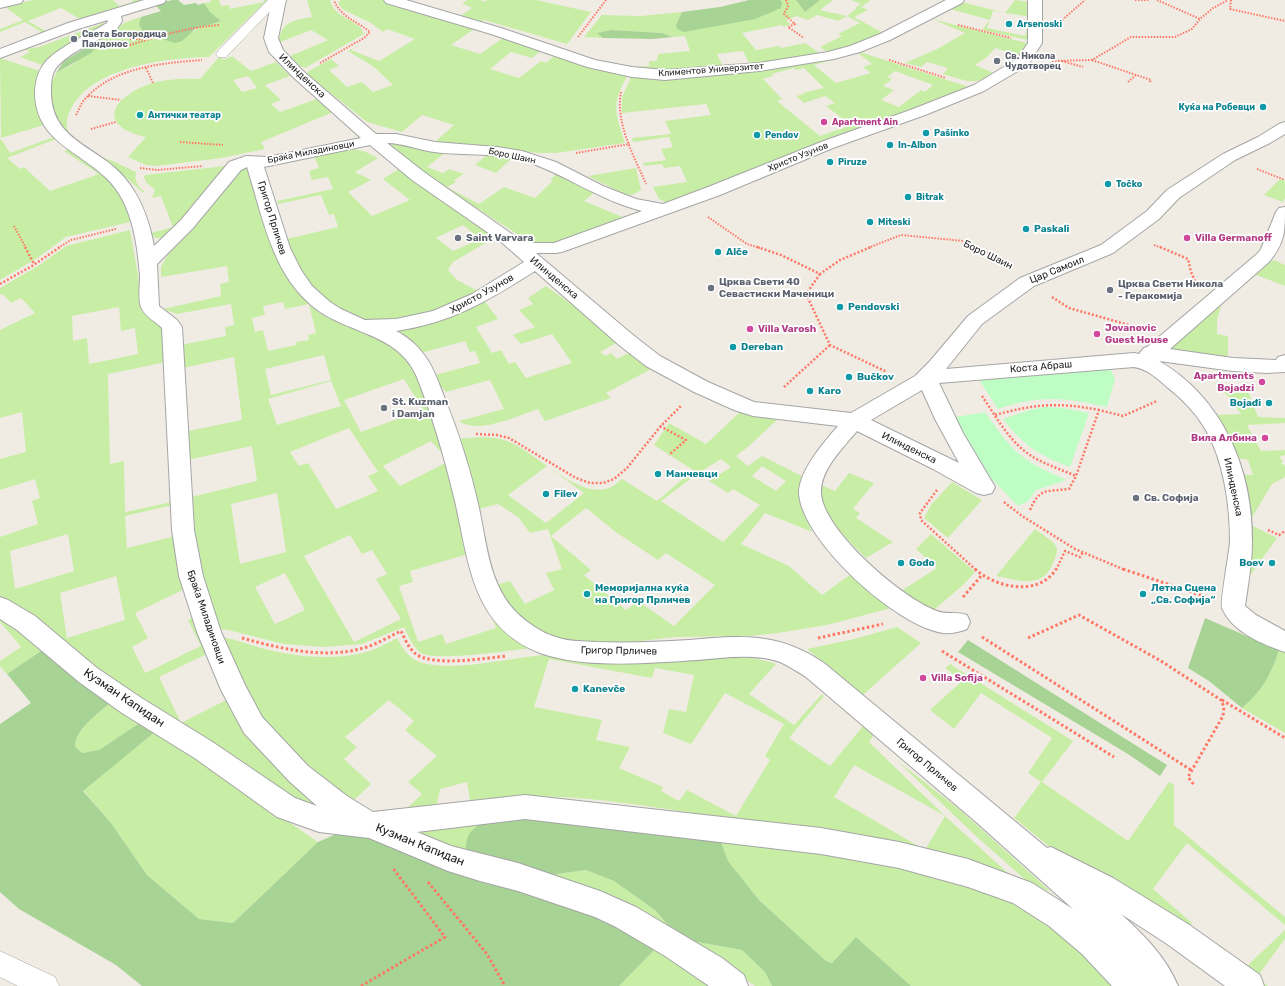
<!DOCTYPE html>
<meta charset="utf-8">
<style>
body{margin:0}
canvas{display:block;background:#f0ece4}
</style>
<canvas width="1285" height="986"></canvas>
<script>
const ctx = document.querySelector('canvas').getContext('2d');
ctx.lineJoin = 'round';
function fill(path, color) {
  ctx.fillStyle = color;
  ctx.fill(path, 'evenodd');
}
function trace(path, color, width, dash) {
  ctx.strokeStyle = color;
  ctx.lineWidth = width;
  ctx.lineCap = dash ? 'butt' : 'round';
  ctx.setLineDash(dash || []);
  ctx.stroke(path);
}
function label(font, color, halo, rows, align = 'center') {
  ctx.font = font + ' Rubik,sans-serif';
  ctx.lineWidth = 3.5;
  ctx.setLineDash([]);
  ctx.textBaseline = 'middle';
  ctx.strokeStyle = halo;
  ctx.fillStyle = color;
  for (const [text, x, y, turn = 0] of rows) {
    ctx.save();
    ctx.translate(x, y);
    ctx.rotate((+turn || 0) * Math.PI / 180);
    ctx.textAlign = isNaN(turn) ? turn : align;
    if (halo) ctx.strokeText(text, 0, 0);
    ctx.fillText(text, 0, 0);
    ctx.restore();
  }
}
fill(new Path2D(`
 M 34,0 L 113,0 L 119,6 L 133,2 L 132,0 L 146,0 L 58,28 L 80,19 L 61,8 L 28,21 L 47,32 L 43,33 L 25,22 L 0,32 L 0,29 L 23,20 L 4,6 Z
 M 211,0 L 219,0 L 221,6 L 229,5 L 230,9 L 264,2 L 264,0 L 267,0 L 209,57 C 167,58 95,66 72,107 C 66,117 65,125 70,136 L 56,121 L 49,94 L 52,82 L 56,73 L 72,65 L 99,44 L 92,44 L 126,22 L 141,17 L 139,24 L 191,32 L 208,24 L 221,21 L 210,12 L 204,3 L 211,2 Z
 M 307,0 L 330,0 C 336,21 360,19 364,34 L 305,68 L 300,66 L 290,56 L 328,40 L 311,30 L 278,43 C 282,21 293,20 312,17 Z
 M 341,0 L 382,0 L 441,20 L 474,29 L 451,45 L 480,54 L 503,38 L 541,51 L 532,58 L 511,52 L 490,69 L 519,78 L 541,61 L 546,63 L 555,55 L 628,75 C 611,104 615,112 625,143 L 556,153 L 537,153 L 497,147 L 435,142 L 454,125 L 422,115 L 402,132 L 367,122 L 309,76 L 307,72 L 331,59 L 339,66 L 329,70 L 347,87 L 362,82 L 373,92 L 393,85 L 374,67 L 348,51 L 365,42 L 351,50 L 379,61 L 415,39 L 387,29 L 383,32 L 371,23 L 342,9 L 338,3 Z
 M 468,0 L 480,0 L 484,2 L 487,0 L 536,0 L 591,12 L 567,44 L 484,20 L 477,23 L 459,17 L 472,8 L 462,3 Z
 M 780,0 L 796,0 L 805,12 L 820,0 L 833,0 L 820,10 L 847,16 L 856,9 L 855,8 L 861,4 L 851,0 L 869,0 L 870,1 L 861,7 L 868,10 L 854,17 L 883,33 L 829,53 L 820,47 L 842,36 L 838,34 L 860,23 L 847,16 L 838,21 L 817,15 L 808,20 L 797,16 L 786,20 L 790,24 L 784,27 L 782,25 L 742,33 L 756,50 L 779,46 L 781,48 L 805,43 L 822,55 L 750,65 L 743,51 L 717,54 L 723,67 L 665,70 L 632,67 L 649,66 L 649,61 L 657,61 L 658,54 L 690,51 L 685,36 L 673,37 L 662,33 L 611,30 L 598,33 L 603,38 L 584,37 L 602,15 L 641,16 L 682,12 L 676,25 L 782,2 Z
 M 1015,0 L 1030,2 L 1031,17 L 1028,40 L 982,30 L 990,20 L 950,9 L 962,2 L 1005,13 ZM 993,11 L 1031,17 L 1025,36 L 987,28 Z
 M 932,19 L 1027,43 L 1018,55 L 995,48 L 987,57 L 975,65 L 996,74 C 973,86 967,81 943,74 L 948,68 L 927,62 L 921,67 L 905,63 L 937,49 L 965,33 Z
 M 106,22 L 45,66 L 20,57 L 30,52 L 25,49 L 39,47 Z
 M 857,51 L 969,87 L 672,201 L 666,202 L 659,199 L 653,187 L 687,182 L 680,166 L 664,168 L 662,164 L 644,166 L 643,163 L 666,160 L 661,149 L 673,147 L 669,137 L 633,142 L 632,138 L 671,134 L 665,121 L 711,115 L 706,104 L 622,113 L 622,97 L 632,75 L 763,70 L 807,64 ZM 858,53 L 872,64 L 863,67 L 871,73 L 836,83 L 814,65 ZM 794,68 L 796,70 L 804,68 L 824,88 L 802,93 L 804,94 L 796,96 L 804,103 L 825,96 L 835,103 L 826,106 L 851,125 L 820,136 L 777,101 L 782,99 L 763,79 L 773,76 L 772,74 ZM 895,71 L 933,85 L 925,92 L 921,90 L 899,107 L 881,100 L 894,90 L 883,86 L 892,79 L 887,77 Z
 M 232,56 L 251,71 L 276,62 L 290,76 L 265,85 L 281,100 L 271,104 L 280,112 L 317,99 L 333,112 L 261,142 L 265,149 L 222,158 L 156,166 L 146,165 L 128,157 L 146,137 C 104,128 105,104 142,87 C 160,79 180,78 200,79 L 219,57 L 224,60 ZM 248,76 L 257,88 L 242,92 L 233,80 Z
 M 0,58 L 40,71 L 40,117 L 44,125 L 1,138 Z
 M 54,137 L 56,139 L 7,158 L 20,169 L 24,167 L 50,191 L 99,174 L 64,151 L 68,149 L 100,170 L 117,189 L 134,221 L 66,237 L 36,259 L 0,280 L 0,140 L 1,139 L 10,153 Z
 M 389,142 L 446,152 L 427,167 L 443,173 L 449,169 L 464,174 L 454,180 L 456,182 L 447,187 L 479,204 L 504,187 L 535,198 L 553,181 L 550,180 L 556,174 L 595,192 L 584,201 L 627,219 C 599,229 557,251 529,242 C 481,210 432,181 389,145 Z
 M 354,149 L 366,152 L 378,158 L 355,172 L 371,180 L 348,192 L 372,216 L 410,200 L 383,179 L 399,169 L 494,238 L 453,262 L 448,270 L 457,280 L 480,292 L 448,309 L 389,321 L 368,321 L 358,318 L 348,314 L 324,298 L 315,290 L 300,273 L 286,239 L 338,227 L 334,214 L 329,215 L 321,195 L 278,204 L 277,201 L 333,189 L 328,177 L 312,180 L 309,171 L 319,168 L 314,156 ZM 463,225 L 480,239 L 453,251 L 436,238 Z
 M 91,153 L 115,162 L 136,172 C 134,182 138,186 145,192 L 142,192 L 115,167 Z
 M 488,154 L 512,158 L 496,173 L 475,165 Z
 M 225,166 L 179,224 L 163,238 C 157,239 154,238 151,233 L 173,227 L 161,196 L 152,198 L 155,190 L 146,182 L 144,177 L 145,175 Z
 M 245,167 L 248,168 L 269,241 L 286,275 L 294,287 L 309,304 L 321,314 L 339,323 L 380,338 L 410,359 L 449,461 L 468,554 L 410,571 L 413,582 L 399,586 L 418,642 L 442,634 L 446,644 L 496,628 L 480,586 L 532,648 C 511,650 436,662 421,653 C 413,647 408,636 404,627 L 362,644 L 324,647 L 284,644 L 228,630 L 217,629 L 195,548 L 191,497 L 257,481 L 252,446 L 187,460 L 188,431 L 242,420 L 234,357 L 183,368 L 181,345 L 226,336 L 225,327 L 234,325 L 231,304 L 177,314 L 163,309 L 221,296 L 220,284 L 229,282 L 227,266 L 161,277 L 161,267 L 168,254 L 237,170 ZM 283,302 L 285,309 L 309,304 L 316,333 L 308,335 L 309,340 L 296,342 L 296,345 L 268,351 L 263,330 L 255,332 L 252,318 L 265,315 L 263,306 ZM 324,355 L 331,380 L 271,395 L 265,369 ZM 404,379 L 423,410 L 361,432 L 344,400 ZM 331,381 L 341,406 L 277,425 L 268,399 ZM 349,428 L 378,472 L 368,476 L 378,491 L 336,509 L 308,463 L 299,466 L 290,452 ZM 431,441 L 449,461 L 400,486 L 383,466 ZM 277,493 L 286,552 L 240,564 L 231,504 ZM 350,535 L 362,554 L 372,550 L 387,574 L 376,579 L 401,619 L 354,642 L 304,556 ZM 285,573 L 305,610 L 275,624 L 255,587 Z
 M 636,168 L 641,190 L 632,195 L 624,194 L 588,176 Z
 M 1280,179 L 1285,181 L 1285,198 L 1283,202 L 1264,195 Z
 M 130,230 L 138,275 L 141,310 L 145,315 L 162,325 L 167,362 L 108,374 L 110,464 L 124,461 L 125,512 L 177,501 L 177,504 L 125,516 L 127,548 L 180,535 L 187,588 L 135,613 L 148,638 L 132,647 L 145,673 L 201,646 L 188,620 L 197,615 L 209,653 L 159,677 L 181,723 L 232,697 L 324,811 L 310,808 L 126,693 L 0,599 L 0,537 L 38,524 L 32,501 L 40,498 L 35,479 L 0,490 L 0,459 L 26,452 L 22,412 L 0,418 L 0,330 L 35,313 L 21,298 L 11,303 L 3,294 L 0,295 L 0,288 L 41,264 L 66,246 ZM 119,307 L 121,331 L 135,328 L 138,354 L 89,364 L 87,338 L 73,341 L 72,316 ZM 68,534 L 74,571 L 15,589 L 10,551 ZM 116,576 L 125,620 L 67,638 L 60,593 Z
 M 1274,260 L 1285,265 L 1285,286 L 1254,274 Z
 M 546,286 L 571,304 L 618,342 L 600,352 L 606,356 L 611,353 L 617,359 L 630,352 L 653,368 L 606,393 L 611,398 L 545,421 L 538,409 C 517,416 478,435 459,421 L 504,409 L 490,380 L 446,392 L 431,376 L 480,363 L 475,351 L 470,352 L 465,341 L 421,353 L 393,329 L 483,299 L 498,319 L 476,327 L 492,353 L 501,350 L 509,364 L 515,362 L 526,378 L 572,363 L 552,334 L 521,344 L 513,335 L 535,327 L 519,310 L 533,304 L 528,298 Z
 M 1222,302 L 1217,320 L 1217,334 L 1228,336 L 1228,359 L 1171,351 L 1169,349 Z
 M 1214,383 L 1246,386 L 1258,417 L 1285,418 L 1285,423 L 1247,425 L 1261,451 L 1285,450 L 1285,455 L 1279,457 L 1283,461 L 1281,463 L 1285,466 L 1285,477 L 1272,484 L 1251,519 L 1241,475 L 1253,475 L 1248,460 L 1236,458 L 1215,415 L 1241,414 L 1227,395 Z
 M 740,412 L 780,417 L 749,446 L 736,456 L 748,466 L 762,456 L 802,476 C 795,496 804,513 812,532 L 765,513 L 741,544 L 789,566 L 822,595 L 851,574 L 891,608 L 827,625 L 778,633 L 749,636 L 675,637 L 623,643 L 593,643 L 553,639 L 519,620 L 496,585 L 510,581 L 525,604 L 554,590 L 546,573 L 562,569 L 548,529 L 530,533 L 518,517 L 498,504 L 475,510 L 455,439 C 471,438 489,435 504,440 C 533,448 576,500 609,488 C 614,486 618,482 622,479 L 657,501 L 693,470 L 654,445 L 669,423 L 706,444 ZM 721,459 L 731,467 L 709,481 L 728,493 L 733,489 L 760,505 L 723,542 L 661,501 L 697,474 ZM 547,466 L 584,493 L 546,523 L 508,495 ZM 762,466 L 786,481 L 776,491 L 752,476 ZM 586,508 L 617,533 L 658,560 L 666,553 L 715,585 L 674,626 L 638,601 L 626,610 L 584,575 L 591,570 L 551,536 Z
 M 849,473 L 874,483 L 853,509 L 860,513 L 856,518 L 893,542 L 866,558 C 846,538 820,515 821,485 L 835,491 Z
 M 952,482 L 982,500 L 948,538 L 924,518 L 931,505 Z
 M 1247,523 L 1277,538 L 1244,584 Z
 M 1035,529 L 1053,542 L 1057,548 C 1057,556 1054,561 1050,569 C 1039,589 1014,579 996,576 Z
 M 931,534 L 975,572 L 963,585 L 934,610 L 901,591 L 937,568 L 916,549 Z
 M 0,615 L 44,649 L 7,674 L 0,666 L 0,661 L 21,647 L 0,622 Z
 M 897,627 L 921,643 L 863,695 L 807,649 L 854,639 Z
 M 219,637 C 237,639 252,646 269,650 C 298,657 334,660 363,653 C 375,650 386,644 397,638 C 403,649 409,659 422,663 C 458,672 507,658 543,655 C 555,654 568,658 580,658 C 628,660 677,657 726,657 C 743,657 760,658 776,664 L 749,694 L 794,725 L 822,694 L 824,696 L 789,738 L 830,766 L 864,725 L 875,733 L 869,742 L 945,816 L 1020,884 C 905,858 791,828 674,810 C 605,800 540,790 470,801 L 467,782 L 440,789 L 436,808 L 406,809 L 422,794 L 408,782 L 437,756 L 405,730 L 414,721 L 389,700 L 345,737 L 357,747 L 344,759 L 371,784 L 353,801 L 346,798 L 266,731 ZM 549,659 L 652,678 L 655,668 L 694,675 L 686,712 L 669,709 L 663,733 L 691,744 L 725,693 L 784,724 L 765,756 L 770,760 L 736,816 L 687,790 L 679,801 L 661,791 L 663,787 L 619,768 L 630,747 L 596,740 L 602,720 L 534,707 ZM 854,765 L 945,816 L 925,850 L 834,797 Z
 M 1279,650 L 1285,652 L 1285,733 L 1242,708 C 1262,691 1271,675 1279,650 Z
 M 950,664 L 1073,741 L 1042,782 L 1128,841 L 1169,782 L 1174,785 L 1174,825 L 1285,917 L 1285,925 L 1187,843 L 1153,889 L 1192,923 L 1187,930 L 1061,856 L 1014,818 L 1041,782 L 1028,773 L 1052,738 L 981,693 L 954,729 L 930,710 L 962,681 L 945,668 Z
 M 111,702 L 141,722 L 99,750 L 82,753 L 75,746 C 76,728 99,713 111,702 Z
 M 156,731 L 318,842 L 233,923 L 199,919 L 147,875 L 111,823 L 83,790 Z
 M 896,760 L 959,809 L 1051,892 L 1029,883 L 977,837 Z
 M 491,817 L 466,854 L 401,830 Z
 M 720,839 L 871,857 L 989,888 L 1051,926 L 1118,986 L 911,986 L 856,937 L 832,963 L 826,961 L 759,900 L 728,861 Z
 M 586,870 L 614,881 L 655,910 L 680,939 L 742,950 L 765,972 L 772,986 L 755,986 L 720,962 L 550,875 Z
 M 1285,930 L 1285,939 L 1257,977 L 1268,986 L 1262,986 L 1245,968 Z
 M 658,946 L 715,986 L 619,986 Z`), '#c8eea6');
fill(new Path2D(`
 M 173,0 L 178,0 L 184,5 L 196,3 L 198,5 L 204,3 L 210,12 L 221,21 L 195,29 L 182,41 L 175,43 L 143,33 L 139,24 L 141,17 L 161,11 L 154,4 Z
 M 749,0 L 780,0 L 782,2 L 781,8 L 755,19 L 684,32 L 677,29 L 676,25 L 682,12 L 720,7 Z
 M 796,0 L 820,0 L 805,12 Z
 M 611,30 L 662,33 L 673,37 L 653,39 L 603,38 L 597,33 Z
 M 92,44 L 100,44 L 91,53 L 56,73 L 64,61 Z
 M 1205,618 L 1279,650 C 1271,675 1262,691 1242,708 L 1209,681 L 1188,668 Z
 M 968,640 L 1167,765 L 1160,776 L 1128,754 L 958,652 Z
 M 44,649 L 111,702 C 99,713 76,728 75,746 L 82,753 L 99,750 L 141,722 L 156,731 L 83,791 L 111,823 L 147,875 L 199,919 L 233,923 L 318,842 L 334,835 L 359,833 L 574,907 L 658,946 L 619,986 L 142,986 L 116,965 L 19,909 L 0,892 L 0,724 L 31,703 L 7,674 Z
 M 508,815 L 720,839 L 728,861 L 759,900 L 826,961 L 832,963 L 856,937 L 911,986 L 772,986 L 765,972 L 742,950 L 680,939 L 655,910 L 614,881 L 586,870 L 550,875 L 466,854 C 463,825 486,821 508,815 Z`), '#a7d395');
fill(new Path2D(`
 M 1110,368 L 1115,379 L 1107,407 C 1065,397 1039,395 998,409 L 978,378 Z
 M 1045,407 L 1063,408 L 1089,413 L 1070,467 C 1040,456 1023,445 1003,419 L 1030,410 Z
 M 985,412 C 1012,451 1021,461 1065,479 L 1064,481 L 1036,490 L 1028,501 L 1018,506 L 990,477 L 955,417 Z`), '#befdc3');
const lane = new Path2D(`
 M 268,0 L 281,0 L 226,57 L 218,57 L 216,54 L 218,51 Z
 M 0,951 L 55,977 L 59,986 L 18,986 L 0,977 Z`);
const street = new Path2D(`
 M 0,0 L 23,0 L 21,3 L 0,8 Z
 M 144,0 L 166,0 L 164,3 L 121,16 L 122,21 L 117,29 C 98,42 71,50 56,68 C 51,75 51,84 51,92 C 51,141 98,146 124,177 C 141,197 149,220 154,246 L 181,220 L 229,162 L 246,156 L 268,157 L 361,138 L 293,77 L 269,52 L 264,38 L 272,0 L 286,0 L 278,38 L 283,50 L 303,71 L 376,134 L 396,134 L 435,142 L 497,147 L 522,151 L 556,162 L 603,186 L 636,199 L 663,204 L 708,187 L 821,142 L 913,109 L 974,85 L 1017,59 L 1028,43 L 1028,0 L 1042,0 L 1042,43 L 1028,65 L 984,91 L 925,115 L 833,148 L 720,195 L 562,252 L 556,253 L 536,253 L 633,335 L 660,356 L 708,382 L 754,402 L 851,413 L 915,376 L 930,361 L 968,316 L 1020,278 L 1101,245 L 1147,211 L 1167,190 L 1223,154 L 1258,137 L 1279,124 L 1285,122 L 1285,134 L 1270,143 L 1235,160 L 1179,198 L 1159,219 L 1113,253 L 1034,286 L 982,324 L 946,369 L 1134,353 L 1139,354 L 1144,348 L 1147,347 L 1257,254 L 1261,249 L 1276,212 L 1279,208 L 1285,207 C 1285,231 1285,243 1269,262 L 1170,349 L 1233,358 L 1276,360 L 1278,357 L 1285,355 L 1285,372 L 1266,373 L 1233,371 L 1159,361 C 1223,398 1253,470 1252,542 C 1252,563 1248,585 1245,606 L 1256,615 L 1285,631 L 1285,652 C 1262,644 1232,632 1222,608 C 1220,602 1229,554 1230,542 C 1230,505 1224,460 1204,427 C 1195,412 1181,398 1167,387 C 1158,379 1147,369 1134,367 L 939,383 L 963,433 L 995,487 L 992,493 L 984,495 L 976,493 L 933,469 L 857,431 C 843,448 820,470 821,493 C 823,531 903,599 937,611 C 947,615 955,611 967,615 L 970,622 L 967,629 C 959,632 951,634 943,633 C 896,626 803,542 799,494 C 798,472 824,442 838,426 L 753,416 L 734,410 L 694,392 L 646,366 L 619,345 L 535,271 C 488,301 451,323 396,331 C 408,337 417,345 425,356 C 434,368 439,384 445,399 C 459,434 471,471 479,508 C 487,545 489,586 518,614 C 529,624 542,633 556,637 C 569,642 583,641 597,642 C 627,643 658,642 689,640 C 714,638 740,635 765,639 C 787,642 806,651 824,663 L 1047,848 L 1051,847 L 1113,878 L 1188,924 L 1260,975 L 1264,986 L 1225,986 L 1167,944 L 1121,914 C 1144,935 1166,957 1178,986 L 1112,986 L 1082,954 L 1049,926 L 1013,903 L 968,887 L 899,868 L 821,854 L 525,819 L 417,832 L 451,846 L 518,863 L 600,891 L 636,907 L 722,958 L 744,975 L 748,986 L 709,986 L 665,956 L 616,927 L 595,917 L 518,891 L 480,881 L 448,871 L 369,838 L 319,832 L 277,817 L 196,759 L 122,713 L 79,682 L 17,630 L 0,619 L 0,597 L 8,600 L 35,616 L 97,668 L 140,697 L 214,743 L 295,798 L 317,806 L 290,782 L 244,733 L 221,690 L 197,632 L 179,576 L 172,530 L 162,328 C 155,321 145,317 141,307 C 138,298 140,285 140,276 C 138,252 135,227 125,205 C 120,194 113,184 104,176 C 75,149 34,139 35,90 C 36,78 39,69 47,60 C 64,44 87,35 107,23 L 108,20 L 78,29 L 0,58 L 0,49 L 68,23 ZM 387,143 C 403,143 418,150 434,152 C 465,156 498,152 528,162 C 568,176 599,200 642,211 L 554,243 L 534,243 L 516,237 L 424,172 ZM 370,145 L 412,180 L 500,241 L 524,262 L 472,294 L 433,311 L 396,319 L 365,320 L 341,309 L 330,302 L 312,286 L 301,270 L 290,248 L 264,167 ZM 247,167 C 262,214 271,270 310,304 C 343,334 396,331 416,375 C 432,414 444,456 454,497 C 469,559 470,626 540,653 C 584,669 650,663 697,660 C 723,658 754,653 780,662 C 789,666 798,672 806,677 L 975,821 L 1073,909 L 1032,883 L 968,859 L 899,842 L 821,828 L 525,795 L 373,812 L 347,796 L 308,766 L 262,717 L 245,685 L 221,632 L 203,576 L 194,530 L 182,327 L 177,320 L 159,306 L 157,264 L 193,228 L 241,170 ZM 922,390 L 935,419 L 959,463 L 871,420 Z
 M 384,0 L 406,0 L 501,28 L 595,60 L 632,67 L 665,70 L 759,63 L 828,52 L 850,46 L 880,34 L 946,0 L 964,0 L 962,3 L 890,40 L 860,52 L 834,59 L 759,71 L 665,80 L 632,77 L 587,67 L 491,34 L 386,3 Z`);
trace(lane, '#a5a5a5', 1);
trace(street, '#a5a5a5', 2);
trace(new Path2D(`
 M 786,0 L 788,6 L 784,14 L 795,24 L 788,27 L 804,38
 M 1135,0 L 1149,0
 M 1157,0 L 1200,19
 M 1231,0 L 1230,9 L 1285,21
 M 1060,22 L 1085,0
 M 958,25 L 1011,38
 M 578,37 L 606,0
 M 130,39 L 145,39
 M 124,47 C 155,37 188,27 220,25
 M 889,60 L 946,78
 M 1092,60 L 1151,80 L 1150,82
 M 1052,61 L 1092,60 L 1131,37 L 1175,37 L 1192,29 L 1200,19 L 1213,8 L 1228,0
 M 1062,61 L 1083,67
 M 320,63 L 364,38 L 370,32 C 357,21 340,17 334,0
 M 146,68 L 153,83
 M 1128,82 L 1136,75
 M 621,92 C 615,123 634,156 646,184
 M 88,96 L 121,100
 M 76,115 C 79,110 81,103 85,99 C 113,67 163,63 202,60
 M 91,129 L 116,122
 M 180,142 L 223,145
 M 576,153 L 630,144
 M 140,168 L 157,170 L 203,166
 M 1257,169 L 1285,180
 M 708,217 L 747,244 L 760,248
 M 14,226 L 26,248
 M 1154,245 L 1162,248
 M 58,248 L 71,240 L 116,229
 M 868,248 L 901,235 L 964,241 L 978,248`), '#ff7866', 2, [1.5, 1.5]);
trace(new Path2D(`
 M 25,247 L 34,264
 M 757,247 L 781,255 L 820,274 L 840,260 L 871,247
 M 976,247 L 1009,265
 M 1160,247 L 1188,259 L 1191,272 L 1196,283
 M 820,274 L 806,294 L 830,345 L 887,372
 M 0,284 L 32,266 L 60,247
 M 1052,297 L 1069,308 L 1143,329
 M 784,387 L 830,345
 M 982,396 C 997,418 1010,443 1033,457 C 1047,465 1062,470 1076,476 L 1099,410 L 1123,416 L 1157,401
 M 995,415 C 1035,404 1058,402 1099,410
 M 660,426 L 686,440 L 669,455
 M 476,434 L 497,435 L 509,438 L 576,478 L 590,483 L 603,483 L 614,479 L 627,468 L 660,427 L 682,405
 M 937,490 L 920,513 L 921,520 L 976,570
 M 1004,502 L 1022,516 L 1075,549 L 1125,570
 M 1030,510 C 1040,487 1046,492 1069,489 L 1076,476
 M 1268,530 L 1279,535 L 1285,531
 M 1056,570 L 1065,551 L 1080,557 L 1083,552`), '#ff7866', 2.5, [2, 2]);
trace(new Path2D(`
 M 975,569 C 996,588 1039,597 1056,569
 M 1123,569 L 1206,597
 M 963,597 L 982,575
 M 982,637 L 1191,770
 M 242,638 C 282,649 326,660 367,647 C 379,643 390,636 401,631 C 405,639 409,649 416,654 C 433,667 486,658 507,656
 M 818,638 L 883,624
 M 1028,638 L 1079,615 L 1161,661 L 1221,700 L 1224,707 L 1223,716 L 1188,777 L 1194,785
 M 942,651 L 1114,757
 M 1222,700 L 1285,738
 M 428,882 L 487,954 L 505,986
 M 361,986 L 445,937 L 392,867`), '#ff7866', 3, [2.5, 2.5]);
fill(lane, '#fff');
fill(street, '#fff');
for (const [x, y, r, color] of [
 [1009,24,4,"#0f9aa8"],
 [74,39,4,"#6b7280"],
 [997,61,4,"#6b7280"],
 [1263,107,4,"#0f9aa8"],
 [140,115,4,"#0f9aa8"],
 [824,122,4,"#d1479c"],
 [926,133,4,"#0f9aa8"],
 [757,135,4,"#0f9aa8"],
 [890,145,4,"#0f9aa8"],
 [830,162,4,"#0f9aa8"],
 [1108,184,4,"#0f9aa8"],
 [908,197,4,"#0f9aa8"],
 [870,222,4,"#0f9aa8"],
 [1026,229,4,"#0f9aa8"],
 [458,238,4,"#6b7280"],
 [1187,238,4,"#d1479c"],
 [718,252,4,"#0f9aa8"],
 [711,288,4,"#6b7280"],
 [1110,290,4,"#6b7280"],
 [840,307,4,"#0f9aa8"],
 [750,329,4,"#d1479c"],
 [1097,334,4,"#d1479c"],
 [733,347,4,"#0f9aa8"],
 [849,377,4,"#0f9aa8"],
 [1262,382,4,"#d1479c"],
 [810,391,4,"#0f9aa8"],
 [1269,403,4,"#0f9aa8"],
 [384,408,4,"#6b7280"],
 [1265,438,4,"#d1479c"],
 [658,474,4,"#0f9aa8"],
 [546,494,4,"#0f9aa8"],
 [1136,498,4,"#6b7280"],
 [901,563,4,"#0f9aa8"],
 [1272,563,4,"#0f9aa8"],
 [587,594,4,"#0f9aa8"],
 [1143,594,4,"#0f9aa8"],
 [923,678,4,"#d1479c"],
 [575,689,4,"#0f9aa8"]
]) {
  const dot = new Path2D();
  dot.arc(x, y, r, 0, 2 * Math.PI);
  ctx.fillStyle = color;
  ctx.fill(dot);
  trace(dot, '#fff', 1.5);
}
label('bold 9px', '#0d838f', '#fff', [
 ["Arsenoski",1017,24],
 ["Куќа на Робевци",1255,107,"right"],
 ["Антички театар",148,115],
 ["Pašinko",934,133],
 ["Pendov",765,135],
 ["In-Albon",898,145],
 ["Piruze",838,162],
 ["Točko",1116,184],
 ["Bitrak",916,197],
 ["Miteski",878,222]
], 'left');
label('bold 9px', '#5b616d', '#fff', [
 ["Света Богородица",82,34],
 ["Пандонос",82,44],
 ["Св. Никола",1005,56],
 ["Чудотворец",1005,66]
], 'left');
label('9px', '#1e1e1e', '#fff', [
 ["Климентов Универзитет",711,70,-4],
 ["Браќа Миладиновци",311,152,-11],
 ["Боро Шаин",512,156,12],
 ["Христо Узунов",798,157,-22]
]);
label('bold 9px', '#b23c85', '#fff', [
 ["Apartment Ain",832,122]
], 'left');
label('10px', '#1e1e1e', '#fff', [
 ["Илинденска",302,76,43],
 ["Григор Прличев",272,218,73],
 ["Боро Шаин",988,255,26],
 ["Цар Самоил",1057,270,-22],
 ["Илинденска",554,278,40],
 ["Христо Узунов",482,294,-29],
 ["Коста Абраш",1041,367,-5],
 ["Илинденска",909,448,26],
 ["Илинденска",1233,487,78],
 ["Браќа Миладиновци",206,617,71],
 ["Григор Прличев",619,651,1],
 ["Григор Прличев",927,765,40]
]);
label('bold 10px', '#0d838f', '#fff', [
 ["Paskali",1034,229],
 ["Alče",726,252],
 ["Pendovski",848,307],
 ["Dereban",741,347],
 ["Bučkov",857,377],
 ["Karo",818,391],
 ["Bojađi",1261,403,"right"],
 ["Манчевци",666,474],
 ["Filev",554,494],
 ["Gođo",909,563],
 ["Boev",1264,563,"right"],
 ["Меморијална куќа",595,588],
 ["на Григор Прличев",595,600],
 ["Летна Сцена",1151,588],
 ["„Св. Софија“",1151,600],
 ["Kanevče",583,689]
], 'left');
label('bold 10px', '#5b616d', '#fff', [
 ["Saint Varvara",466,238],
 ["Црква Свети 40",719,282],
 ["Севастиски Маченици",719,294],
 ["Црква Свети Никола",1118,284],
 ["- Геракомија",1118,296],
 ["St. Kuzman",392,402],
 ["i Damjan",392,414],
 ["Св. Софија",1144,498]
], 'left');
label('bold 10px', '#b23c85', '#fff', [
 ["Villa Germanoff",1195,238],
 ["Jovanovic",1105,328],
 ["Guest House",1105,340],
 ["Villa Varosh",758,329],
 ["Apartments",1254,376,"right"],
 ["Bojadzi",1254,388,"right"],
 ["Вила Албина",1257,438,"right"],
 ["Villa Sofija",931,678]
], 'left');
label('12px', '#1e1e1e', '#fff', [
 ["Кузман Капидан",124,698,34],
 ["Кузман Капидан",420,845,22]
]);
</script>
